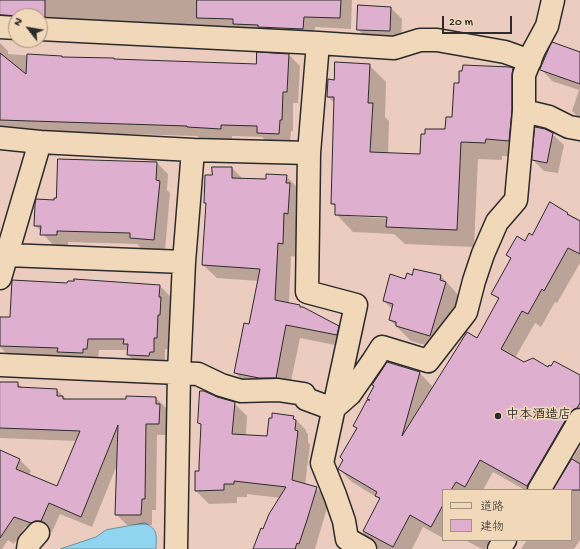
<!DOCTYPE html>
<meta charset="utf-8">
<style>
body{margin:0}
#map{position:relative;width:580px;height:549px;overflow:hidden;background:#ecccbf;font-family:"Gochi Hand","Klee One",sans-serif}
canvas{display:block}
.legend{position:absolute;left:442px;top:489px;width:130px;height:52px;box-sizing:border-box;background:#f1d8b8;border:1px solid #a29380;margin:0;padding:5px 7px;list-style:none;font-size:12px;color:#2b2b2b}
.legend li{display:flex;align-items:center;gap:8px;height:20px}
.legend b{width:20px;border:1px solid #a29380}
.north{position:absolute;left:8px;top:8px;width:40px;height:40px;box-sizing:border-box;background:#f1d8b8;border:1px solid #a29380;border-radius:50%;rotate:301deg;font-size:11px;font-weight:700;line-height:16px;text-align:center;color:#2b2b2b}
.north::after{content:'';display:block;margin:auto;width:14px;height:18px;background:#2b2b2b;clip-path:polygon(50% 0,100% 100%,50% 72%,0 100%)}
.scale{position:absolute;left:442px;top:16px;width:70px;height:18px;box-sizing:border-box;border:2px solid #2b2b2b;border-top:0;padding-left:5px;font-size:12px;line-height:14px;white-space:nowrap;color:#2b2b2b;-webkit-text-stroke:3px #f1d8b8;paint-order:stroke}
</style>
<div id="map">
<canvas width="580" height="549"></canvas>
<ul class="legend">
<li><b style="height:5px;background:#f1d8b8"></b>道路</li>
<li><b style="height:11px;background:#dfafd0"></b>建物</li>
</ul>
<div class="north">N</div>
<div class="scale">20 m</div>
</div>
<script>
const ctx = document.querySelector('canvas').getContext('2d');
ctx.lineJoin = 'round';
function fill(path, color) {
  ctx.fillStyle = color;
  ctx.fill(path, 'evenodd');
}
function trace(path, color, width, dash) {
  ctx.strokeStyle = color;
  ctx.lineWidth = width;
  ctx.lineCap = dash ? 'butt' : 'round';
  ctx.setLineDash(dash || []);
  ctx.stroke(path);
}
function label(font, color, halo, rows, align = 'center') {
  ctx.font = font + ' "Gochi Hand","Klee One",sans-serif';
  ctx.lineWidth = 3.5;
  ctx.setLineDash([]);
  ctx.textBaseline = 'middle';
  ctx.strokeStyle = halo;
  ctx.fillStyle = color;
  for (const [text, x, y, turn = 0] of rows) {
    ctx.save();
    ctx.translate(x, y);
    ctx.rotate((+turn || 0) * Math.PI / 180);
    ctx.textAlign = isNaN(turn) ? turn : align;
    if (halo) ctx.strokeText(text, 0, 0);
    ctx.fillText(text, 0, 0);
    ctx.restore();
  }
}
const water = new Path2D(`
 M 145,523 C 159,530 156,535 156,549 L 60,549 L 96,537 L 106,530 Z`);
fill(water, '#8fd5f0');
trace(water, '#6791a1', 1);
fill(new Path2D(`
 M 0,0 L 352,0 L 351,29 L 315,27 L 314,39 L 40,28 L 40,16 L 16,16 L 16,26 L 0,32 Z
 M 391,8 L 402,19 L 401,42 L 369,41 L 358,29 Z
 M 0,43 L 8,51 L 8,54 L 63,58 L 114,59 L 115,60 L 257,65 L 289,55 L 300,66 L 298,103 L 293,103 L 293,131 L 291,131 L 290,144 L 269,144 L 262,137 L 232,136 L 232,139 L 199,138 L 197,136 L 22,131 L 0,135 Z
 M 580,53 L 580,119 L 572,111 L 579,90 L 552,81 L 541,69 Z
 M 369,65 L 386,82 L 385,117 L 389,121 L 388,154 L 421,155 L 446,130 L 453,118 L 460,84 L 513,69 L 530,86 L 526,157 L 502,156 L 502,160 L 478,159 L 474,247 L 405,244 L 394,234 L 353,232 L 336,214 L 336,207 L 332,203 L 335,103 L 328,97 L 335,81 ZM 348,214 L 392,217 L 392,219 L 348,216 Z
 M 552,134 L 564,145 L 558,173 L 544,171 L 533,160 Z
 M 157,163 L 168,174 L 167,190 L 170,193 L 165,250 L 142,249 L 137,244 L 68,242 L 68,246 L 53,245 L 35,225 L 55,201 Z
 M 232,168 L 243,179 L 267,180 L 286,176 L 300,190 L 296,257 L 291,256 L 289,304 L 299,306 L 338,327 L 352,341 L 350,348 L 300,338 L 289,391 L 249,386 L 235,373 L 250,326 L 259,281 L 217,278 L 203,265 L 207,204 L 205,203 L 213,176 Z
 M 554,206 L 580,220 L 580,263 L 557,303 L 555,302 L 541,327 L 535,323 L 515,358 L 524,363 L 580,377 L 580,430 L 546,490 L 525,490 L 493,472 L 483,490 L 443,490 L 443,538 L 423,527 L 412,549 L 378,549 L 378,547 L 363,533 L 381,500 L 352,482 L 339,469 L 358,429 L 355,426 L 370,400 L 368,399 L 419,372 L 432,386 L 431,391 L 477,340 L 499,300 L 493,294 L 512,259 L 508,255 L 532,236 Z
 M 421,271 L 441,276 L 462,299 L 446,351 L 411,341 L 390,320 L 393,310 L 384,301 L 406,280 Z
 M 68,284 L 160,286 L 171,297 L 170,307 L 172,309 L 171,326 L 169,326 L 168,349 L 165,349 L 165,363 L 139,366 L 128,355 L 128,350 L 99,350 L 98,360 L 8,355 L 0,347 L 0,327 L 11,318 Z
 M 0,383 L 17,383 L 23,388 L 57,390 L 67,400 L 127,400 L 156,398 L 167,409 L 167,413 L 170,416 L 170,435 L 157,435 L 156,510 L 152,510 L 152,525 L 127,525 L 116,514 L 117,465 L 92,527 L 60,514 L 52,532 L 46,532 L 42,534 L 25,527 L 14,544 L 8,540 L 2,549 L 0,549 L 0,451 L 20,460 L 31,471 L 29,475 L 58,487 L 77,441 L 0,438 Z
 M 217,398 L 234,403 L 247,416 L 246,436 L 267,437 L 293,417 L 306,430 L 306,432 L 308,434 L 308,442 L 310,445 L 305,485 L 316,488 L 329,501 L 315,549 L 255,549 L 281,498 L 247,494 L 247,497 L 237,497 L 237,503 L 209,504 L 196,491 L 196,472 L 200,472 L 202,426 L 199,423 Z
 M 580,446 L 580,540 L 574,549 L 521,549 L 527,540 L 571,540 L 571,490 L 554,490 Z
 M 465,540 L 490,540 L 485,549 L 482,549 Z`), '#0003');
const building = new Path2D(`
 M 0,0 L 45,0 L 45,17 L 0,15 Z
 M 197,0 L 341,0 L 340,18 L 304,17 L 303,29 L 258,27 L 258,25 L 233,24 L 233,19 L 197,18 Z
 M 358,5 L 391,7 L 390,31 L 357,30 Z
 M 552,42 L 580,52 L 580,84 L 540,70 Z
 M 257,52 L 289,54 L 287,92 L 283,92 L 282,120 L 280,120 L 279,134 L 257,133 L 257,126 L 221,125 L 221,129 L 187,127 L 187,126 L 0,120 L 0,53 L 26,74 L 27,54 L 62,56 L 62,57 L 114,58 L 114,59 L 256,64 Z
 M 335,62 L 370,64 L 368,103 L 373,103 L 370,152 L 420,154 L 421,134 L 425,134 L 425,129 L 445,129 L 446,117 L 452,117 L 454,83 L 459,83 L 459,71 L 462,71 L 463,65 L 510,67 L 513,68 L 512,75 L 512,110 L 509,141 L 486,139 L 485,143 L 461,142 L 457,230 L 386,227 L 387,217 L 335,215 L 335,204 L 331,204 L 334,97 L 327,97 L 328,79 L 334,80 Z
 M 535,127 L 545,129 L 553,133 L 547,163 L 532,160 Z
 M 58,159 L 157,162 L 156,180 L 160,181 L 154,240 L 130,238 L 130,233 L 57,231 L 57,235 L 40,235 L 41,226 L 34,226 L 35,204 L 36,199 L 54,200 L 54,198 L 56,198 Z
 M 212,167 L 232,167 L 232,178 L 266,179 L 266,174 L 287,175 L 286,183 L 290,183 L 288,214 L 284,213 L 283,244 L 278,243 L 275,300 L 300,305 L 300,307 L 303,307 L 339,326 L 337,335 L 286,325 L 276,378 L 259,378 L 234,373 L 244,323 L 249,324 L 260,269 L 202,265 L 206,203 L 204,203 L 205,175 L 212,175 Z
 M 550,202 L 568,213 L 567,214 L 580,221 L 580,254 L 568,248 L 544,291 L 542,289 L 528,314 L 522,311 L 501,349 L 524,362 L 533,358 L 548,367 L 549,365 L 551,366 L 554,361 L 580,375 L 580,403 L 577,408 L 574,409 L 569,414 L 527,486 L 480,460 L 465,487 L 456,482 L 451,490 L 443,490 L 443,505 L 431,527 L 410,515 L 393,547 L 363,531 L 380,498 L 375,496 L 377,492 L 338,469 L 343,460 L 340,457 L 357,428 L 353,426 L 367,400 L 370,400 L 367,399 L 374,386 L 372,385 L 387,362 L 420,372 L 402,436 L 467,332 L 477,338 L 499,298 L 491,294 L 511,258 L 506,255 L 517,236 L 525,241 L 529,233 L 532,235 Z
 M 414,269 L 441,275 L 440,280 L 446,282 L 430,336 L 396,326 L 396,322 L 389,320 L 393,304 L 383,301 L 390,274 L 405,279 L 407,273 L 412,275 Z
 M 74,279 L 160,285 L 159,297 L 161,297 L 160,315 L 158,315 L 157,338 L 154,338 L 154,352 L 150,352 L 149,356 L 127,355 L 128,344 L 123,344 L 124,339 L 88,339 L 87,349 L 83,349 L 83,353 L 57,352 L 58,348 L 0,346 L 0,317 L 10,317 L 12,280 L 67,283 L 68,281 L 74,281 Z
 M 0,382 L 18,382 L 18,387 L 57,389 L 57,396 L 63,396 L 63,399 L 126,399 L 126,396 L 156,397 L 156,404 L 160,404 L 159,424 L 146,424 L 145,499 L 142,499 L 141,515 L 115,515 L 118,425 L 81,517 L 49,503 L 41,521 L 35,521 L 31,523 L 14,517 L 0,538 L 0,450 L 20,459 L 16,469 L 57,486 L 80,431 L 0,428 Z
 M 200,391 L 204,391 L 217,397 L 235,402 L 232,434 L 267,436 L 269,418 L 272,418 L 272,413 L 294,416 L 293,419 L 296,420 L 295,430 L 298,431 L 292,480 L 317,487 L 307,520 L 299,544 L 297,543 L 295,549 L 253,549 L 261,528 L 263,529 L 269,514 L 286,487 L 234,481 L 234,484 L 224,484 L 224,490 L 195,491 L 195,471 L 199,471 L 199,465 L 201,424 L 198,423 Z
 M 572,459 L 580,464 L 580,490 L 553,490 Z`);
fill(building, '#dfafd0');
trace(building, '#2b2b2b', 1);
const minor = new Path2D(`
 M 0,27 L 16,28
 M 40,29 L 318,43 L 309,153 L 307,292 L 356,305 L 322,463 L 335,495 L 344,521 L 347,539 L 365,549
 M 318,43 L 394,48 L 420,40 L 437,40 L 505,52 L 530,61
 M 524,111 L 549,117 L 569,127 L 580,129
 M 0,138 L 40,142 L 0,278
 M 40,142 L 193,150 L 309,153
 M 7,255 L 184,262 L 179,373 L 198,374 L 221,385 L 241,391 L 278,390 L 304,394 L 306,399 L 333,409
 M 184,262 L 193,150
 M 0,365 L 179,373 L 176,549
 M 333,409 L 350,394 L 373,361 L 382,347 L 428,361 L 466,312 L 474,281 L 483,254 L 497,222 L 516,200 L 524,111 L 524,75 L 534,50 L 547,26 L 553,0
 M 539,490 L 580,420
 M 28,549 L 29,543 L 38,533
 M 499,549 L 505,540`);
trace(minor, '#2b2b2b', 25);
trace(minor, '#f1d8b8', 22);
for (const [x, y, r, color] of [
 [498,416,4,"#2b2b2b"]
]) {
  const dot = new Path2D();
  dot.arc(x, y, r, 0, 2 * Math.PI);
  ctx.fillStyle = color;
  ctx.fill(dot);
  trace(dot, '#f1d8b8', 1.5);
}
label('bold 13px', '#2b2b2b', '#f1d8b8', [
 ["中本酒造店",506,416]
], 'left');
</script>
